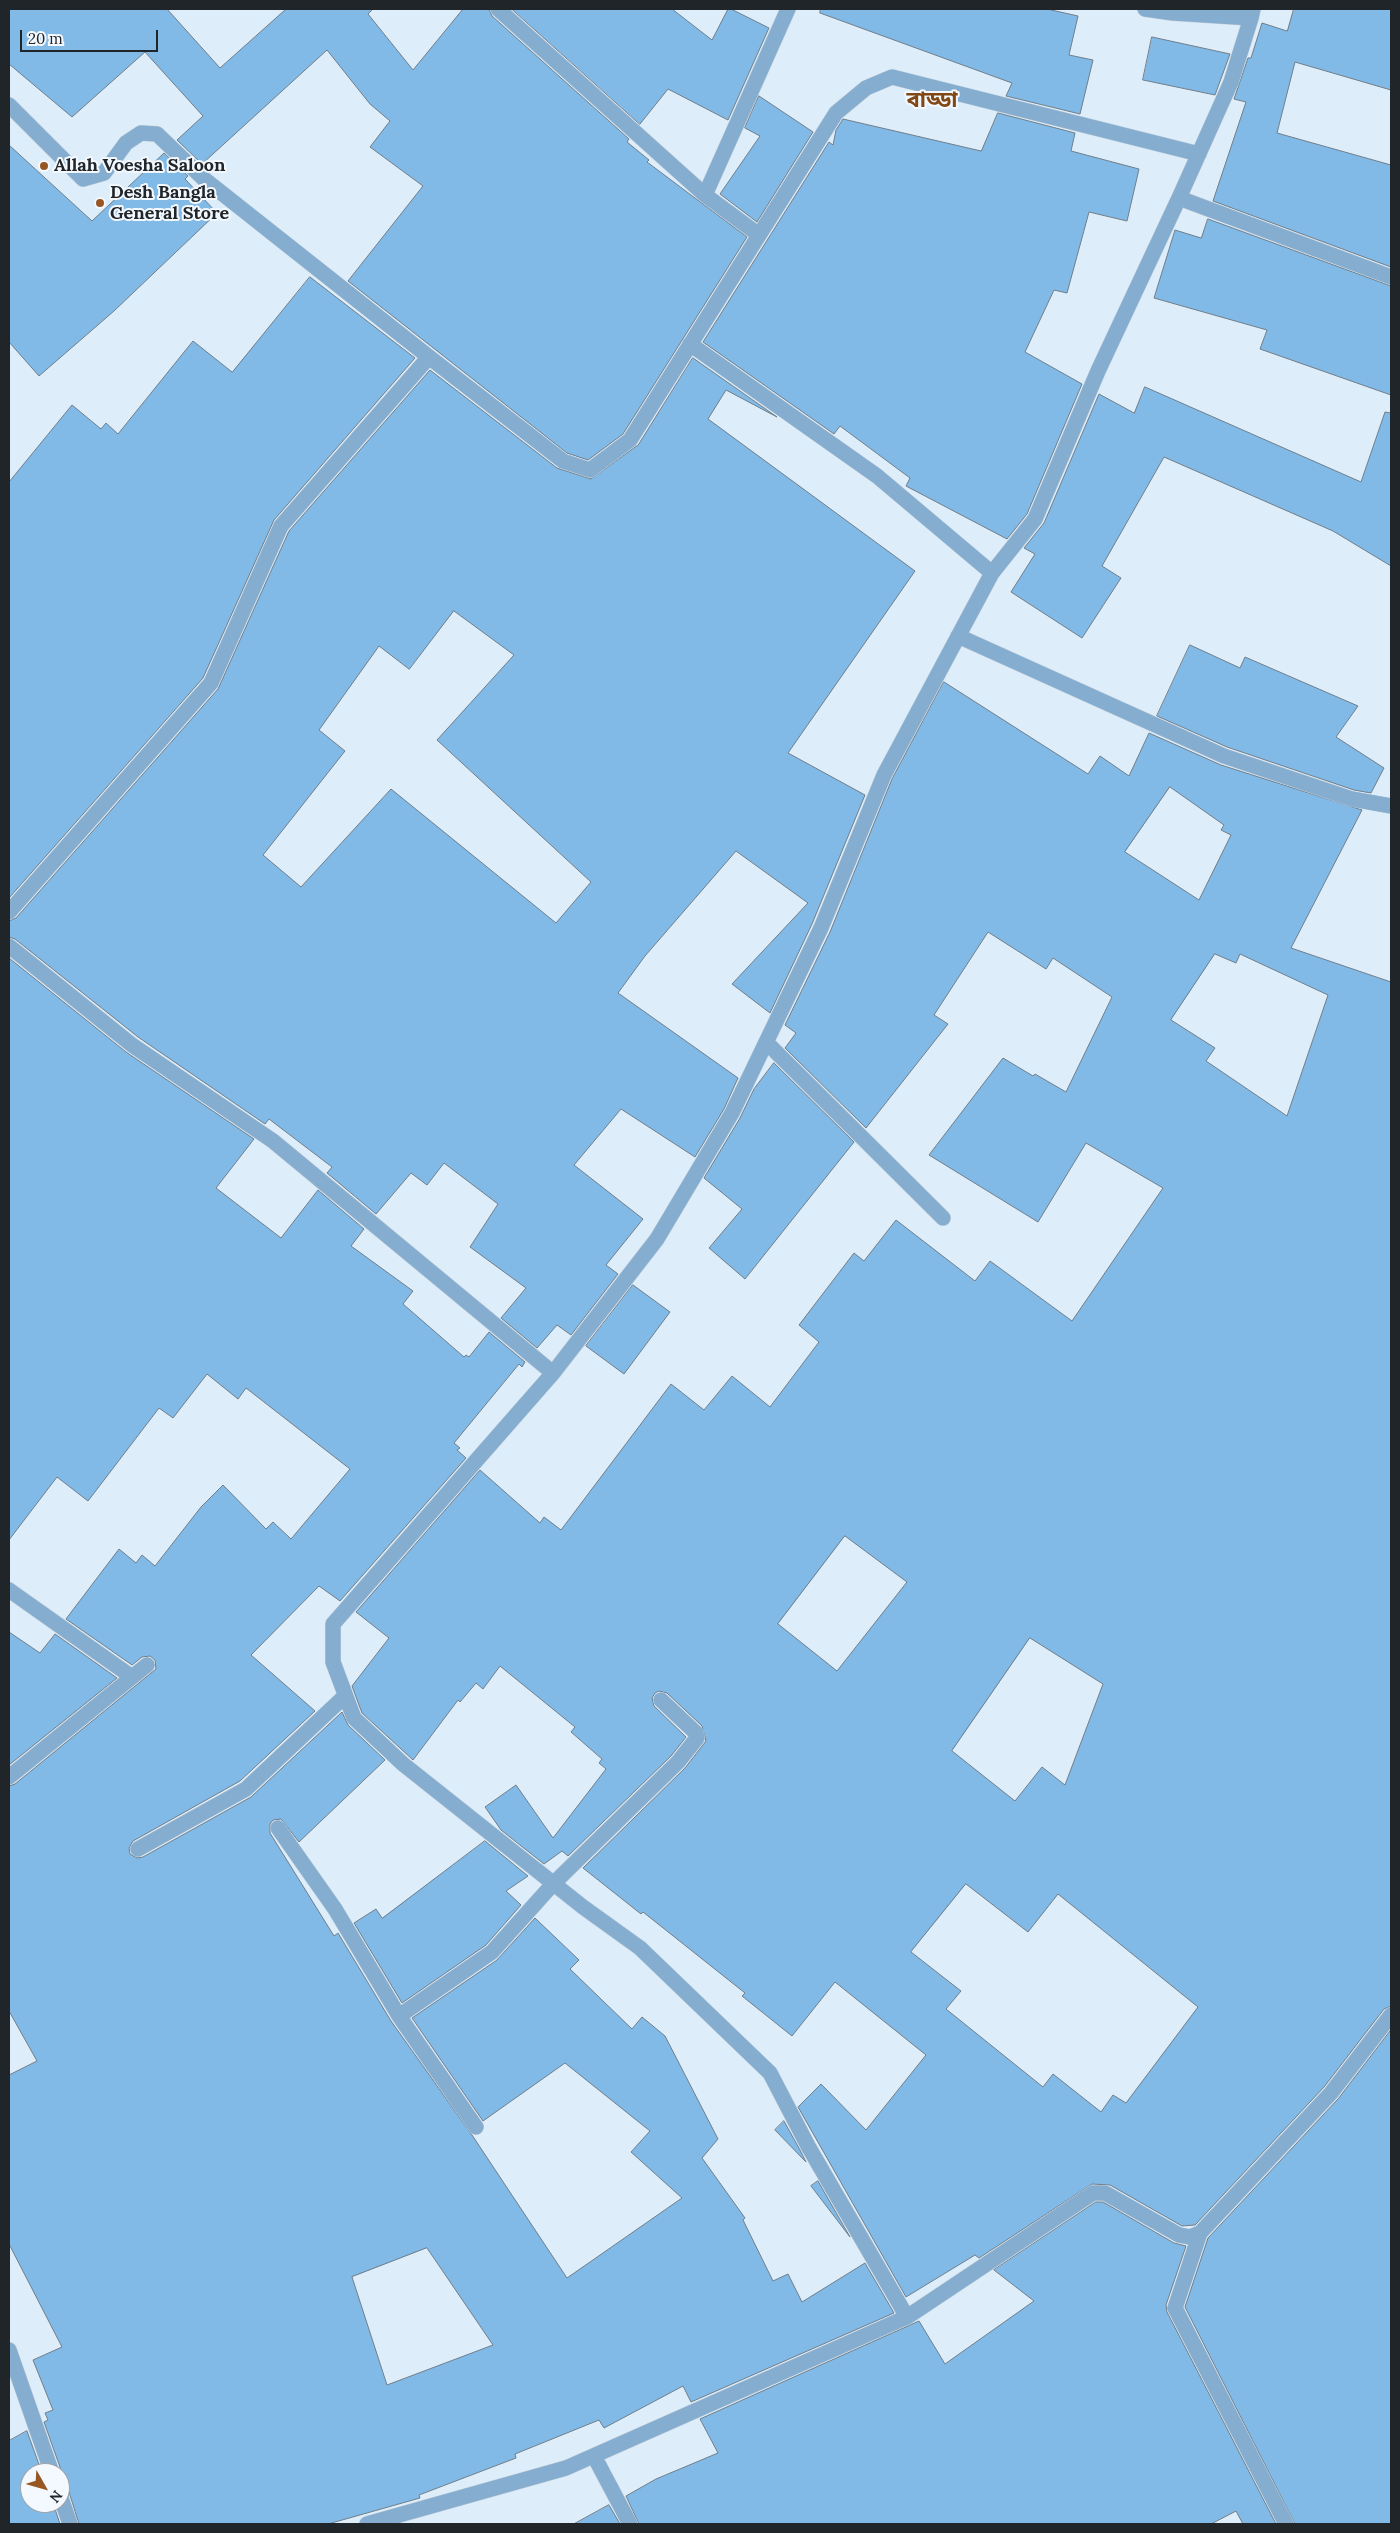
<!DOCTYPE html>
<meta charset="utf-8">
<style>
body{margin:0}
#map{position:relative;width:1400px;height:2533px;overflow:hidden;background:#deedfa;font-family:Lora,serif}
canvas{display:block}
.frame{position:absolute;inset:0;border:10px solid #20252a;pointer-events:none}
.north{position:absolute;left:20px;top:2463px;width:50px;height:50px;box-sizing:border-box;background:#f3f9fe;border:1px solid #9fa4a9;border-radius:50%;rotate:128deg;font-size:14px;font-weight:700;line-height:20px;text-align:center;color:#20252a}
.north::after{content:'';display:block;margin:auto;width:18px;height:22px;background:#985722;clip-path:polygon(50% 0,100% 100%,50% 72%,0 100%)}
.scale{position:absolute;left:20px;top:30px;width:138px;height:22px;box-sizing:border-box;border:2px solid #20252a;border-top:0;padding-left:6px;font-size:15px;line-height:18px;white-space:nowrap;color:#20252a;-webkit-text-stroke:4px #f3f9fe;paint-order:stroke}
</style>
<div id="map">
<canvas width="1400" height="2533"></canvas>
<div class="frame"></div>
<div class="north">N</div>
<div class="scale">20 m</div>
</div>
<script>
const ctx = document.querySelector('canvas').getContext('2d');
ctx.lineJoin = 'round';
function fill(path, color) {
  ctx.fillStyle = color;
  ctx.fill(path, 'evenodd');
}
function trace(path, color, width, dash) {
  ctx.strokeStyle = color;
  ctx.lineWidth = width;
  ctx.lineCap = dash ? 'butt' : 'round';
  ctx.setLineDash(dash || []);
  ctx.stroke(path);
}
function label(font, color, halo, rows, align = 'center') {
  ctx.font = font + ' Lora,"Noto Sans Bengali",serif';
  ctx.lineWidth = 4;
  ctx.setLineDash([]);
  ctx.textBaseline = 'middle';
  ctx.strokeStyle = halo;
  ctx.fillStyle = color;
  for (const [text, x, y, turn = 0] of rows) {
    ctx.save();
    ctx.translate(x, y);
    ctx.rotate((+turn || 0) * Math.PI / 180);
    ctx.textAlign = isNaN(turn) ? turn : align;
    if (halo) ctx.strokeText(text, 0, 0);
    ctx.fillText(text, 0, 0);
    ctx.restore();
  }
}
const building = new Path2D(`
 M 9,9 L 167,9 L 220,68 L 286,9 L 373,9 L 368,14 L 413,70 L 463,9 L 489,9 L 492,16 L 629,139 L 627,142 L 649,160 L 647,162 L 747,237 L 623,434 L 588,460 L 567,453 L 348,281 L 423,186 L 370,147 L 390,121 L 370,104 L 327,50 L 202,164 L 177,140 L 203,116 L 145,52 L 72,117 L 9,64 Z
 M 512,9 L 672,9 L 712,40 L 728,9 L 731,9 L 769,28 L 728,120 L 668,89 L 640,124 Z
 M 821,9 L 1047,9 L 1078,16 L 1069,55 L 1093,60 L 1080,114 L 1006,96 L 1012,83 L 820,13 Z
 M 1294,9 L 1391,9 L 1391,90 L 1295,62 L 1277,133 L 1391,165 L 1391,267 L 1213,201 L 1246,102 L 1234,99 L 1248,58 L 1251,58 L 1262,23 L 1287,31 Z
 M 1152,37 L 1230,54 L 1215,95 L 1143,80 Z
 M 759,96 L 813,132 L 757,222 L 720,194 L 760,136 L 745,128 Z
 M 998,113 L 1075,133 L 1071,151 L 1139,169 L 1127,221 L 1089,212 L 1067,293 L 1054,290 L 1025,352 L 1082,384 L 1027,514 L 1007,539 L 906,486 L 910,478 L 840,426 L 834,434 L 703,342 L 829,142 L 833,145 L 836,130 L 843,119 L 981,151 Z
 M 9,145 L 92,221 L 164,153 L 188,176 L 185,179 L 217,213 L 114,311 L 39,376 L 9,342 Z
 M 1208,219 L 1391,286 L 1391,395 L 1260,349 L 1267,330 L 1154,298 L 1175,230 L 1201,238 Z
 M 310,277 L 415,358 L 274,520 L 203,678 L 9,898 L 9,482 L 72,405 L 101,429 L 106,423 L 118,434 L 193,341 L 232,372 Z
 M 693,358 L 777,417 L 726,390 L 708,419 L 915,571 L 788,753 L 865,795 L 812,924 L 770,1013 L 732,984 L 808,903 L 736,851 L 645,956 L 618,993 L 738,1078 L 724,1109 L 695,1157 L 621,1109 L 574,1165 L 643,1219 L 606,1265 L 618,1274 L 571,1335 L 557,1325 L 537,1348 L 501,1318 L 526,1288 L 470,1247 L 498,1204 L 444,1163 L 427,1185 L 411,1173 L 376,1214 L 327,1173 L 332,1167 L 269,1119 L 265,1124 L 138,1037 L 15,939 L 9,937 L 9,921 L 16,918 L 218,689 L 289,531 L 430,370 L 557,468 L 591,479 L 638,445 ZM 454,611 L 514,655 L 437,740 L 591,882 L 556,923 L 391,789 L 301,887 L 263,855 L 345,751 L 319,730 L 379,646 L 409,669 Z
 M 1145,387 L 1361,482 L 1385,412 L 1391,413 L 1391,566 L 1333,531 L 1164,457 L 1102,566 L 1121,578 L 1082,638 L 1011,592 L 1035,554 L 1024,548 L 1044,523 L 1099,394 L 1134,413 Z
 M 1190,645 L 1240,668 L 1245,657 L 1358,706 L 1336,737 L 1384,768 L 1371,793 L 1354,790 L 1227,747 L 1157,716 Z
 M 944,682 L 1088,774 L 1100,756 L 1129,776 L 1149,733 L 1221,765 L 1362,810 L 1291,948 L 1391,982 L 1391,2006 L 1384,2009 L 1324,2087 L 1195,2225 L 1182,2226 L 1110,2185 L 1092,2184 L 979,2258 L 975,2255 L 906,2297 L 798,2107 L 821,2084 L 866,2130 L 926,2055 L 835,1982 L 792,2036 L 742,1996 L 745,1993 L 643,1912 L 641,1914 L 583,1868 L 685,1768 L 706,1741 L 702,1726 L 667,1693 L 659,1691 L 655,1693 L 652,1698 L 654,1706 L 686,1737 L 671,1756 L 568,1856 L 562,1851 L 544,1864 L 501,1830 L 485,1807 L 516,1785 L 553,1838 L 606,1769 L 599,1763 L 602,1759 L 571,1732 L 575,1727 L 500,1666 L 483,1689 L 476,1683 L 460,1702 L 458,1700 L 413,1760 L 362,1713 L 352,1686 L 389,1638 L 356,1612 L 480,1470 L 540,1523 L 544,1517 L 561,1530 L 671,1384 L 704,1410 L 732,1376 L 770,1407 L 819,1342 L 799,1325 L 854,1253 L 864,1261 L 896,1220 L 975,1281 L 990,1261 L 1072,1321 L 1163,1188 L 1086,1143 L 1038,1222 L 929,1155 L 1003,1058 L 1033,1076 L 1035,1074 L 1066,1092 L 1112,997 L 1053,958 L 1046,969 L 988,932 L 934,1015 L 948,1024 L 866,1128 L 785,1048 L 796,1033 L 785,1025 L 830,932 L 892,779 ZM 1170,787 L 1224,825 L 1221,830 L 1231,835 L 1199,900 L 1125,852 ZM 1215,954 L 1236,963 L 1240,954 L 1328,995 L 1287,1116 L 1206,1061 L 1215,1048 L 1171,1020 ZM 845,1536 L 907,1582 L 837,1671 L 778,1624 ZM 1030,1638 L 1103,1684 L 1065,1785 L 1042,1767 L 1015,1801 L 952,1751 ZM 966,1884 L 1028,1932 L 1058,1894 L 1198,2007 L 1126,2103 L 1113,2095 L 1101,2112 L 1053,2074 L 1043,2087 L 946,2009 L 961,1991 L 911,1952 Z
 M 9,958 L 126,1052 L 254,1139 L 216,1188 L 281,1238 L 318,1190 L 364,1229 L 351,1246 L 413,1291 L 403,1304 L 464,1357 L 466,1355 L 469,1357 L 489,1332 L 525,1362 L 522,1367 L 519,1364 L 454,1443 L 460,1448 L 457,1450 L 466,1458 L 340,1601 L 319,1586 L 251,1655 L 315,1711 L 240,1781 L 133,1841 L 129,1848 L 130,1854 L 137,1858 L 143,1857 L 251,1797 L 342,1712 L 348,1725 L 385,1760 L 299,1842 L 281,1819 L 273,1820 L 270,1824 L 270,1833 L 334,1936 L 338,1933 L 391,2021 L 472,2135 L 567,2278 L 682,2198 L 631,2152 L 650,2131 L 565,2063 L 483,2121 L 412,2018 L 497,1960 L 535,1918 L 579,1960 L 570,1969 L 632,2029 L 642,2017 L 665,2036 L 718,2139 L 702,2158 L 745,2218 L 743,2220 L 773,2281 L 788,2274 L 802,2302 L 865,2263 L 894,2313 L 691,2402 L 683,2386 L 604,2428 L 599,2420 L 515,2454 L 516,2458 L 419,2495 L 420,2498 L 328,2524 L 79,2524 L 69,2492 L 60,2486 L 61,2470 L 44,2422 L 48,2420 L 45,2413 L 53,2410 L 33,2360 L 62,2347 L 9,2244 L 9,2075 L 37,2061 L 9,2011 L 9,1786 L 15,1784 L 156,1669 L 155,1660 L 150,1656 L 142,1657 L 132,1665 L 66,1619 L 119,1549 L 136,1563 L 142,1555 L 155,1566 L 201,1507 L 223,1485 L 266,1529 L 273,1522 L 291,1539 L 350,1469 L 246,1388 L 238,1399 L 207,1374 L 173,1418 L 159,1408 L 88,1501 L 57,1477 L 9,1540 ZM 427,2248 L 493,2345 L 387,2385 L 352,2277 Z
 M 774,1063 L 854,1142 L 745,1279 L 709,1248 L 742,1209 L 704,1178 L 740,1118 L 754,1089 Z
 M 633,1285 L 670,1312 L 624,1374 L 586,1346 Z
 M 9,1632 L 40,1653 L 55,1634 L 117,1678 L 9,1765 Z
 M 485,1841 L 528,1876 L 506,1891 L 521,1905 L 486,1945 L 402,2003 L 354,1923 L 376,1909 L 382,1918 Z
 M 1391,2030 L 1391,2524 L 1295,2524 L 1185,2307 L 1208,2238 L 1338,2099 Z
 M 784,2121 L 800,2150 L 806,2162 L 775,2130 Z
 M 818,2181 L 850,2237 L 811,2186 Z
 M 1096,2202 L 1103,2202 L 1174,2243 L 1186,2246 L 1166,2305 L 1167,2312 L 1276,2524 L 1243,2524 L 1236,2511 L 1211,2524 L 639,2524 L 626,2496 L 656,2479 L 718,2453 L 700,2419 L 919,2321 L 945,2364 L 1034,2301 L 994,2270 Z
 M 27,2431 L 42,2473 L 30,2473 L 30,2503 L 53,2503 L 60,2524 L 9,2524 L 9,2441 Z
 M 609,2505 L 620,2524 L 574,2524 Z`);
fill(building, '#81b9e7');
trace(building, '#707e89', 1);
const street = new Path2D(`
 M 498,9 L 705,195
 M 1145,9 L 1173,13 L 1251,18 L 1253,9
 M 9,105 L 83,179 L 104,173 L 126,143 L 141,133 L 157,134 L 204,179 L 429,357
 M 1179,198 L 1231,82 L 1251,18
 M 759,235 L 705,195 L 788,9
 M 690,344 L 877,476 L 992,573 L 884,775 L 821,928 L 732,1113 L 657,1239 L 553,1373 L 333,1624 L 333,1662 L 354,1718 L 403,1764 L 583,1907 L 640,1948 L 770,2073 L 808,2146 L 907,2317 L 1093,2193 L 1105,2193 L 1179,2235 L 1190,2237 L 1200,2233 L 1331,2093 L 1391,2015
 M 992,573 L 1035,519 L 1098,371 L 1179,198 L 1391,277
 M 958,636 L 1224,756 L 1352,799 L 1391,806
 M 9,912 L 211,683 L 281,526 L 429,357 L 563,461 L 590,470 L 630,440 L 836,113 L 866,88 L 892,77 L 1199,154
 M 9,946 L 132,1045 L 273,1141 L 553,1373
 M 766,1042 L 943,1218
 M 9,1590 L 132,1677
 M 9,1777 L 147,1665
 M 278,1828 L 335,1909 L 399,2016
 M 138,1849 L 246,1789 L 345,1696
 M 476,2127 L 399,2016 L 492,1952 L 553,1884 L 678,1762 L 697,1738 L 696,1733 L 661,1700
 M 1200,2233 L 1175,2308 L 1286,2524
 M 9,2350 L 52,2473
 M 594,2456 L 630,2524
 M 60,2495 L 70,2524
 M 367,2524 L 566,2468 L 907,2317`);
trace(street, '#bcc9d5', 16);
trace(street, '#84add0', 15);
for (const [x, y, r, color] of [
 [44,166,5,"#985722"],
 [100,203,5,"#985722"]
]) {
  const dot = new Path2D();
  dot.arc(x, y, r, 0, 2 * Math.PI);
  ctx.fillStyle = color;
  ctx.fill(dot);
  trace(dot, '#f3f9fe', 2);
}
label('bold 18px', '#20252a', '#f3f9fe', [
 ["Allah Voesha Saloon",54,166],
 ["Desh Bangla",110,193],
 ["General Store",110,214]
], 'left');
label('bold 22px', '#814715', '#f3f9fe', [
 ["বাড্ডা",932,101]
]);
</script>
